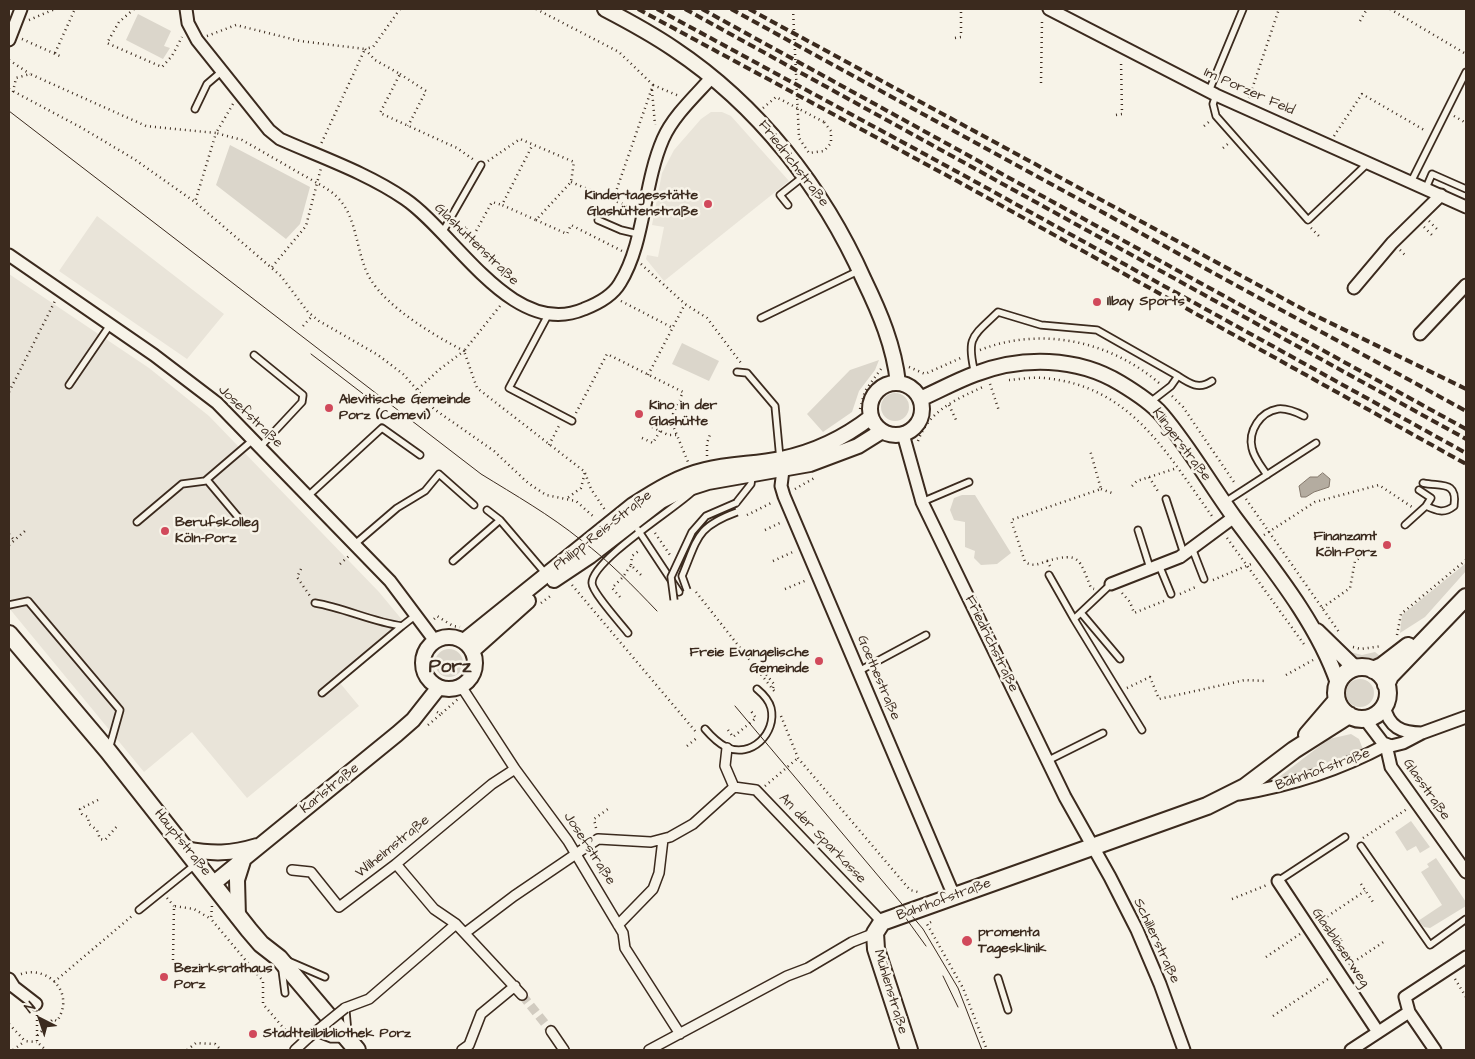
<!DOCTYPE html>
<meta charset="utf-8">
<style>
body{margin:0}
#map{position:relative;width:1475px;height:1059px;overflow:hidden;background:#f7f3e8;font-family:"Architects Daughter",sans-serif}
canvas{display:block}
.frame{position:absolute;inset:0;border:10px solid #3b2a1e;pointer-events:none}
.north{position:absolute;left:15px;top:994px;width:50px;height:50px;-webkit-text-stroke:4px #f7f3e8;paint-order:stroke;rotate:319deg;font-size:14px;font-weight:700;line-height:20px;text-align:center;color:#3b2a1e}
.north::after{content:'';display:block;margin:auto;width:18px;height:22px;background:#3b2a1e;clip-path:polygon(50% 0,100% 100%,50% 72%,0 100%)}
</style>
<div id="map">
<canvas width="1475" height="1059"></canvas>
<div class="frame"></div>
<div class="north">N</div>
</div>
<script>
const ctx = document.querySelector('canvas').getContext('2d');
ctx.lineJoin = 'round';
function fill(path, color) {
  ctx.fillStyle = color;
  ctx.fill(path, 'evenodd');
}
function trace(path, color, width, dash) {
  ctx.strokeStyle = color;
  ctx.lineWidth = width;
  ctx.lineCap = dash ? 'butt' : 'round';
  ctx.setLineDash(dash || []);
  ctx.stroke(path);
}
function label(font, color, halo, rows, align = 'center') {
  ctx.font = font + ' "Architects Daughter",sans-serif';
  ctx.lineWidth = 5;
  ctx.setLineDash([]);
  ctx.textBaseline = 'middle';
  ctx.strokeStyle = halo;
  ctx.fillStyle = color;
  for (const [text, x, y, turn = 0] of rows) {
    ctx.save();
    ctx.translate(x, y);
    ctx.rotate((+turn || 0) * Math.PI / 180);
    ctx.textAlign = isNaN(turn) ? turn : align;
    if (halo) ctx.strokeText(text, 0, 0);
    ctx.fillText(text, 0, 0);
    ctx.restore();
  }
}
fill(new Path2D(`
 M 711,112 L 722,112 L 731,116 L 789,181 L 664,281 L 646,259 L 647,255 L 658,257 L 664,227 L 652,225 L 662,173 L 674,150 L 701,119 Z
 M 97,216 L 224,314 L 187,359 L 59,271 Z
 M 9,274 L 149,368 L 209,416 L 379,592 L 408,627 L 340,683 L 359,706 L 247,798 L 192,732 L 144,772 L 9,608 Z`), '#e9e4d9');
fill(new Path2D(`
 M 138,14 L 171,31 L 164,46 L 170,48 L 163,59 L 126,40 Z
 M 230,145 L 310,187 L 300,224 L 286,239 L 216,185 Z
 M 682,343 L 719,361 L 709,381 L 672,364 Z
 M 879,360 L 875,370 L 859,391 L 852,412 L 823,432 L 807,414 L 850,370 Z
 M881 407a14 14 0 1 1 28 0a14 14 0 1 1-28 0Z
 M 962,495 L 975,495 L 1011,553 L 997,564 L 981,565 L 974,558 L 975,551 L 965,547 L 965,522 L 954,520 L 950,510 L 954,498 Z
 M 1466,563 L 1466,571 L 1425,617 L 1400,633 L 1402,615 Z
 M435 663a14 14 0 1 1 28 0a14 14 0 1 1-28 0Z
 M 1350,652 L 1362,655 L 1375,652 L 1384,659 C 1370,664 1361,662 1347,654 Z
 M1346 693a14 14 0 1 1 28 0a14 14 0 1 1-28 0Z
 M 1351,734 L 1359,739 L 1364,752 L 1276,783 L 1275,780 L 1329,739 Z
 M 1411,821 L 1430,847 L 1420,853 L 1416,846 L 1407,851 L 1395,832 Z
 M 1436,858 L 1466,902 L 1466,906 L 1430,928 L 1424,927 L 1418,921 L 1442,905 L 1421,872 L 1429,867 L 1427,864 Z`), '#dbd6cb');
const water = new Path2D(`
 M 1323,473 L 1330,479 L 1329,487 L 1314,492 L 1306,497 L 1301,497 L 1299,486 L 1310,477 L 1317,477 Z`);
fill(water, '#b4aca0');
trace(water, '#84786c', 1);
trace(new Path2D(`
 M 522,995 L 551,1031`), '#d1cbc0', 9, [9, 4.5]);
const service = new Path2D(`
 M 1209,91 L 1243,9
 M 1216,95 L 1213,104 L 1216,116 L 1308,220 L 1368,163
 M 195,109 L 207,84 L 221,72
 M 1411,182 L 1466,72
 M 1426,188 L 1432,174 L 1466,189
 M 788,205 L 780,195 L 804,176
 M 598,220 L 621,230 L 638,234
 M 442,233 L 481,165
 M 548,315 L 509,388 L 572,421
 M 761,318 L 858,271
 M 254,355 L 303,395 L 302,402 L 260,447
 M 737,372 L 747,373 L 775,406 L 780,459
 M 975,374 C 966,337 972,337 998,312 L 1041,325 L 1097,330 L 1178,376 L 1171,386 L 1149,403
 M 1178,376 C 1190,384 1199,390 1212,381
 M 69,385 L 110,325
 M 1267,475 C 1261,466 1254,458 1252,448 C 1248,431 1260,412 1278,409 C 1287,408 1296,412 1304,416
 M 207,480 L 243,523
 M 1423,483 C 1440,487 1458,480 1454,506 C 1444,514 1437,511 1426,506
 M 308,496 L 382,428 L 420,455
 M 1166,499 L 1184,554
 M 922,502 L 969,482
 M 1225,502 L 1316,443
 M 736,503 L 751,484 L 752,476
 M 487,510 L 500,520 L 546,574
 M 137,522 L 182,484 L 205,481 L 254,439
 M 1405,525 L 1426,506 L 1431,498 L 1419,490
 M 638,530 L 679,592
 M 1138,530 L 1150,568
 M 355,544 L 397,508 L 425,491 L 439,474 L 474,505
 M 1192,548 L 1204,579
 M 453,561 L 500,520
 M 1159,565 L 1171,594
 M 1049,575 L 1074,619
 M 1111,584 L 1074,619 L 1142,730
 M 315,603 C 345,608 372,622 402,626 L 416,615
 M 9,605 L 28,601 L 120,710 L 109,749
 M 1082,614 L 1120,659
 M 628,633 C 621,624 592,592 592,583 C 592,560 676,508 693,491
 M 859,671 L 926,635
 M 322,693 L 402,626
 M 705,729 C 711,736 718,743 726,747 C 751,759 777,733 771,708 C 769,700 763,694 757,689
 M 1047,761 L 1103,733
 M 1361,846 L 1430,945 L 1466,919
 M 1278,881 L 1345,837
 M 139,910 L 196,864
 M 288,961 L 325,977
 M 282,970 L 285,993
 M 998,978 L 1008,1010
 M 346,1011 L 348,1033
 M 313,1032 L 331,1039 L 342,1039`);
const pedestrian = new Path2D(`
 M 461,686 L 515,769 L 568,841 L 623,933 L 625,948 L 680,1034
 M 734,787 L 756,790 L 882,922
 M 396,864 L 434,909 L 456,924 L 522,995
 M 292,870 L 311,872 L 339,907 L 396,864 L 492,784 L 515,769
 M 618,925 L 653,889 L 659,873 L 663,839
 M 465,933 L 514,896 L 598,839 L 651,842 L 670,837 L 693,824 L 734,787 L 725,766 L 727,748
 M 345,1008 L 369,999 L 456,924
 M 551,1031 L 564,1050
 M 295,1050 L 308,1038
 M 462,1050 L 469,1045 L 481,1014 L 515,986
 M 649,1050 L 787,976 L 808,968 L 852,942 L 875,933`);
const minor = new Path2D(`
 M 186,9 L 188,23 L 197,40 L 269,130 L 280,139 C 323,158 367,173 405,199 C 455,233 513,340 584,309 C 597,304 613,295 620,283 C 645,243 643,185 663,139 C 673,116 696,95 712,77
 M 1049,9 L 1216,95 L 1466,207
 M 9,40 L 21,9
 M 9,255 L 154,355 L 217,403 L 390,581 L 435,641
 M 1354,288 L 1392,243 L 1441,195
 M 1420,334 L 1466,285
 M 903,434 L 922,502 L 1065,797 L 1110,877 L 1137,930 L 1160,984 L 1184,1050
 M 783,470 L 781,486 L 784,496 L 954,896
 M 1111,584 L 1180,557 L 1234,517
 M 1384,706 C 1389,727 1401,733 1422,733
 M 1364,718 L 1383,743 L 1391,746 L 1403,743 L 1422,733 L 1466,717
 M 1239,794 C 1289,786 1341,769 1386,745 L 1391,767 L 1466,872
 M 1278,881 L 1378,1032
 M 9,979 L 14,987 L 36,1004
 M 1409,1012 L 1435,1050
 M 1351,1050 L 1409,1012 L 1405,997 L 1466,957`);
const tertiary = new Path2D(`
 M 605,9 C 628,21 652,34 674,49 C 758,105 823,188 864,280 C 880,313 894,346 898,383
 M870 409a26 26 0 1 1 52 0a26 26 0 1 1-52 0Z
 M 920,399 C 938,391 956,381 975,374 C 1022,356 1077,357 1120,383 C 1135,392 1151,402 1162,415 C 1189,447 1210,484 1234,517 C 1272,568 1317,622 1338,683
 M 554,580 L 590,556 L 661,501 L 683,490 L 708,482 L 810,464 L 858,446 L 882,431
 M 1317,631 L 1355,668
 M423 663a26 26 0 1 1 52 0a26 26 0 1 1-52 0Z
 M 464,641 L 633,505 C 656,490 679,476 705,470 C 730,464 756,464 781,459 C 815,452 844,438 871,417
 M 472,651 L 528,601
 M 186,849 C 212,854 231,854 257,846
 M 214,883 L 397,734 L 413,720 L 439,687
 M 238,917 L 237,880 L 243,861`);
const secondary = new Path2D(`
 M 9,634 L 108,751 L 249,930 L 261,944 L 279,958 L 357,1050
 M1336 693a26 26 0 1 1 52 0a26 26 0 1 1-52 0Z
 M 1373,670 L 1382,666 L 1408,646
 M 1386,685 L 1390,676 L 1466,597
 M 1307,735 L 1337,700
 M 909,1050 L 876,949 L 875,933 L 882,922 L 1207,806 L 1245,787 L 1294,750 L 1349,715`);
trace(service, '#3b2a1e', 9);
trace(pedestrian, '#3b2a1e', 12);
trace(minor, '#3b2a1e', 15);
trace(tertiary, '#3b2a1e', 18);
trace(secondary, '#3b2a1e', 20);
trace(new Path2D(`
 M 134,9 L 119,22 L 107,43 L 162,67 L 172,56 L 182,37
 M 400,9 L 373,47 L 365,49 L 375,60 L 400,74 L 380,113 L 457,148 L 474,160
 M 536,9 L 619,52 L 653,85 L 613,200
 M 1390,9 L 1466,54
 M 29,20 L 55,9
 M 1360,21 L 1367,9
 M 207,36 L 236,25 L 300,41 L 365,49 L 321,144
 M 955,38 L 961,37 L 961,9
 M 22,39 L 62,57
 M 55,53 L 75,9
 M 9,60 L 30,74
 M 400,74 L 426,91 L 408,126
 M 1041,83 L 1042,20
 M 653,85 L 679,96
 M 9,89 L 82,128 L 134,159 L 195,202 L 281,276 L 308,312 L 319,321 L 378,355 L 403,374 L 434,409 L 494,451 L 528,483 L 546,495 L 576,501 L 595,518
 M 652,90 L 655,125
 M 13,92 L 16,78 L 30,74 L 146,126 L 216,133 L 195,202
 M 1249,98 L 1279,9
 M 233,104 L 216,133 L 242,140 L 317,183 L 321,168
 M 763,108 L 776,97 L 824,122
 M 1116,115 L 1122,114 L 1121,60
 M 1454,116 L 1466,123
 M 1204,126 L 1210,121
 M 1334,136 L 1362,94 L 1426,131
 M 1223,148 L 1229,143
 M 488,161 L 520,139 L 574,162 L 571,182 L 536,220 L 502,205 L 533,144
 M 571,182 L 632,208
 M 536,220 L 567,234 L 571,225 L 622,251
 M 1429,221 L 1437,229
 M 1424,227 L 1432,235
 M 1311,228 L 1319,236
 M 469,244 L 492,202 L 502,205
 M 1400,250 L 1406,256
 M 641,264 L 685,304 L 707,318 L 741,363
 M 272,267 L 306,226 L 317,183 C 324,187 331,191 336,196 C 359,217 355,255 371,280 C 388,308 435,336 464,351 L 440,369 L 418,389
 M 621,301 L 673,328
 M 500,306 L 464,351 L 477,388 L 585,472 L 581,488 L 566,499
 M 303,326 L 312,316
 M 980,350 C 1041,326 1110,341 1159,383
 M 909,367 L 925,374 L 963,357
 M 648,375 L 685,304
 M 1009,380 C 1020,379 1033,377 1044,378 C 1132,386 1167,454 1214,519
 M 990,384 L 999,411
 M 9,392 L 55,301
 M 1172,396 L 1183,407 L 1236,485
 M 949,405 L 957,422
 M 860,409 L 865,391 L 881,369
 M 576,413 L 607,354 L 683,392 L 673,414 L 674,428 L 688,462
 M 652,427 L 668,435 L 677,435
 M 642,438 L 653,443 L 660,431
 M 918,441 C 929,410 957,399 985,386
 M 549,445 L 560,424
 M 707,456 L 707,443 L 711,432
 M 585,473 L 591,489 L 605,510
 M 1149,477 L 1159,493
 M 1132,486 L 1137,481 L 1177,468
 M 795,489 L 816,477
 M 1101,489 L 1112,493
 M 1246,499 L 1339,632
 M 747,515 L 773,502
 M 765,530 L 782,522
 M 655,533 L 670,555
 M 9,534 L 14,540
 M 1264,535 L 1315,502 L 1379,485 L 1412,507
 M 1227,538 L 1306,647
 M 9,545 L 25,531
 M 773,561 L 795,551
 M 1047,561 C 1080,552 1079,558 1091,588 L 1094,589
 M 340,564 L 349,556
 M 631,565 L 632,556 L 640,550
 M 1050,566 L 1047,561 C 1039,564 1033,567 1025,562 L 1011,520 L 1101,489 L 1090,450
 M 301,569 L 297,577 L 310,596
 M 1213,580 L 1251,564
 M 572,585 L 696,732
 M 785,589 L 807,580
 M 696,592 L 775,692
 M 1122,593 L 1130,602 L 1134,613 L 1164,601
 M 1180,594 L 1198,586
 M 620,597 L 612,588 L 623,577 L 631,565 L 643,577
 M 541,603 L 553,594
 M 1322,608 L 1350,588 L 1355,561 L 1368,552
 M 434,619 L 437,616 L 453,626 L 460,627
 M 1397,635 L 1401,614 L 1466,560
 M 1353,647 L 1361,649 L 1382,646
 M 760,667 L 774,684 L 773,688
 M 1286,675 L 1313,660
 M 473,686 L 478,681 L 483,659
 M 1127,688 L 1150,677 L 1159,699 L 1245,680 L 1266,681
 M 437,712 L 441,714 L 458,699
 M 781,716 L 798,758 L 910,890 L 918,892
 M 428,725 L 441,714
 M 728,730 L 733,737 L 756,718 L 751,711
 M 687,746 L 698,737
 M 765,786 L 798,758
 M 98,800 L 80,809 L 82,814 L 88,817 L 89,824 L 97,830 L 100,839 L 105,840 L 118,825
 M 596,828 L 594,819 L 608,809
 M 1363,838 L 1407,809
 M 1361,884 L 1373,902
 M 167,898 L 174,906
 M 1232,899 L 1267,885
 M 212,906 L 211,919 L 263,981 L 263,1004 L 292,1038
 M 931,922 L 927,924 L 963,988 L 987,1050
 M 1319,922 L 1365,891
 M 1266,957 L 1300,934
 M 176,964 L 173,960 L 174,906 L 194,909 L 211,919
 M 1349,965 L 1385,941
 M 21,974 C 48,965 76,993 57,1021 L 53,1019 L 37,1036
 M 1455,979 L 1466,997
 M 54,982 L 132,916
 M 37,1015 L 37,1042 L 46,1050
 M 1273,1016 L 1328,979
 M 9,1024 L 25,1041 L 37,1042
 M 13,1050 L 25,1041
 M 187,1050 L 196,1043 L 215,1044 L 221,1050`), '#3b2a1e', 2.5, [1, 4]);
trace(service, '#f7f3e8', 5.5);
trace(pedestrian, '#f7f3e8', 9);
trace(minor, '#f7f3e8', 11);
trace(tertiary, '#f7f3e8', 14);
trace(secondary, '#f7f3e8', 16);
trace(new Path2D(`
 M 9,111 L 481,474 C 515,495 550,515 581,540 C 609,561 633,586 657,611
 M 311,354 L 379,406
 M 735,706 L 923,929 L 958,988 L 982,1050
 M 905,917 L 926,946
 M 943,976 L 958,1007`), '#3b2a1e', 1);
trace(new Path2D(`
 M 638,9 L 959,182 L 1466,464
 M 657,9 L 965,176 L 1466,453
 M 685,9 L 1466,439
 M 702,9 L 1466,429
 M 731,9 L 1466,411
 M 749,9 L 1310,313 L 1466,389`), '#3b2a1e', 4, [8, 4]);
const serviceBridge = new Path2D(`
 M 687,590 L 682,576 C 698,538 696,527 737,512
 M 674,600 L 671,577 L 692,532 L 706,516 L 736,503`);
const pedestrianBridge = new Path2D(`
 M 308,1038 L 345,1008`);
trace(serviceBridge, '#3b2a1e', 9, []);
trace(pedestrianBridge, '#3b2a1e', 12, []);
trace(new Path2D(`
 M 793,9 L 799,138 L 809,153 L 824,151 L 831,143 L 831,131 L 824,122`), '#3b2a1e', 2.5, [1, 4]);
trace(serviceBridge, '#f7f3e8', 5.5);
trace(pedestrianBridge, '#f7f3e8', 9);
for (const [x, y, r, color] of [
 [708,204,5,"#d1495b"],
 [1097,302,5,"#d1495b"],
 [329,408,5,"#d1495b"],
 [639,414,5,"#d1495b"],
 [165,531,5,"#d1495b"],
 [1387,545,5,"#d1495b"],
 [819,661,5,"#d1495b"],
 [967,941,6,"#d1495b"],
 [164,977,5,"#d1495b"],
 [253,1034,5,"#d1495b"]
]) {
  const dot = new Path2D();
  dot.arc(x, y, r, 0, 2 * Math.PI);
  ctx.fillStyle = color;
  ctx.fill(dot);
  trace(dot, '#f7f3e8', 2);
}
label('14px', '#3b2a1e', '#f7f3e8', [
 ["Im Porzer Feld",1249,92,24],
 ["Friedrichstraße",793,164,52],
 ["Glashüttenstraße",476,245,44],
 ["Josefstraße",250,417,44],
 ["Klingerstraße",1181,445,53],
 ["Philipp-Reis-Straße",603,531,-38],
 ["Friedrichstraße",991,644,64],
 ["Goethestraße",878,678,67],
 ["Bahnhofstraße",1323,770,-20],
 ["Karlstraße",330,789,-39],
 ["Glasstraße",1426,790,55],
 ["An der Sparkasse",822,839,46],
 ["Hauptstraße",182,843,51],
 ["Wilhelmstraße",393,847,-39],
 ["Josefstraße",589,849,57],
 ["Bahnhofstraße",944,900,-20],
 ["Schillerstraße",1156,941,65],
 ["Glasbläserweg",1340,948,56],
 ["Mühlenstraße",890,992,73]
]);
label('bold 14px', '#3b2a1e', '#f7f3e8', [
 ["Kindertagesstätte",698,196,"right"],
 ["Glashüttenstraße",698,212,"right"],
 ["Ilbay Sports",1107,302],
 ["Alevitische Gemeinde",339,400],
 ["Porz (Cemevi)",339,416],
 ["Kino in der",649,406],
 ["Glashütte",649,422],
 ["Berufskolleg",175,523],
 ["Köln-Porz",175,539],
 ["Finanzamt",1377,537,"right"],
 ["Köln-Porz",1377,553,"right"],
 ["Freie Evangelische",809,653,"right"],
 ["Gemeinde",809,669,"right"],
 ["promenta",978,933],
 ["Tagesklinik",978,949],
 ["Bezirksrathaus",174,969],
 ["Porz",174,985],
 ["Stadtteilbibliothek Porz",263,1034]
], 'left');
label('bold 19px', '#3b2a1e', '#f7f3e8', [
 ["Porz",450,668]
]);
</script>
